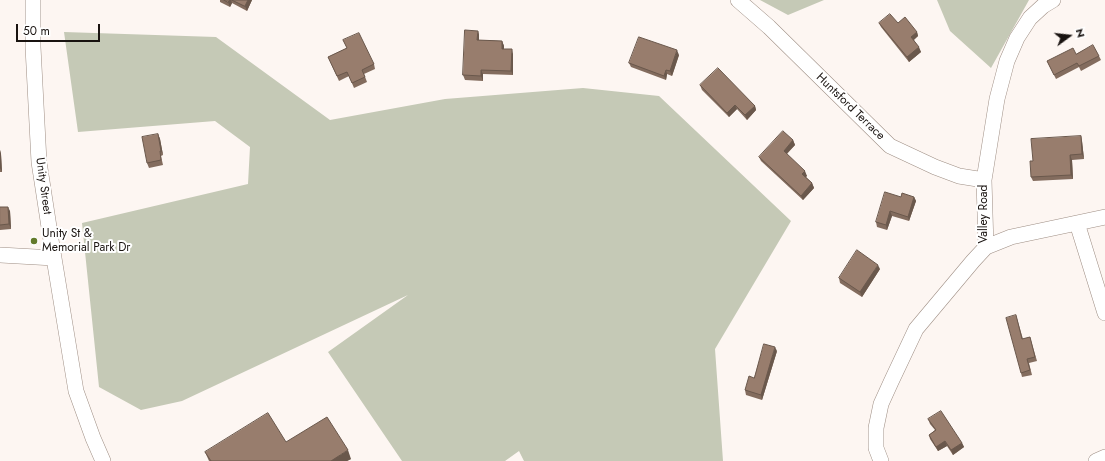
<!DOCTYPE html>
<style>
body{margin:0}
#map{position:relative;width:1105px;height:461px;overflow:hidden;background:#fdf6f2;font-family:Jost,sans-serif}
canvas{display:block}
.north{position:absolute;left:1049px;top:16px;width:40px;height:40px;-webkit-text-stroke:3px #fff;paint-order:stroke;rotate:75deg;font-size:11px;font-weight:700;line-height:16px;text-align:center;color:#191310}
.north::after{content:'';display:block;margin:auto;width:14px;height:18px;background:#191310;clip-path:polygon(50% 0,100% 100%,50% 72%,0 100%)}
.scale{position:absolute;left:16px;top:24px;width:84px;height:18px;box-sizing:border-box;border:2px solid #191310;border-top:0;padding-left:5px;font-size:12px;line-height:14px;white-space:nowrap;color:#191310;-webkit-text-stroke:3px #fff;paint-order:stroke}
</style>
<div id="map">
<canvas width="1105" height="461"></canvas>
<div class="north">N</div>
<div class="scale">50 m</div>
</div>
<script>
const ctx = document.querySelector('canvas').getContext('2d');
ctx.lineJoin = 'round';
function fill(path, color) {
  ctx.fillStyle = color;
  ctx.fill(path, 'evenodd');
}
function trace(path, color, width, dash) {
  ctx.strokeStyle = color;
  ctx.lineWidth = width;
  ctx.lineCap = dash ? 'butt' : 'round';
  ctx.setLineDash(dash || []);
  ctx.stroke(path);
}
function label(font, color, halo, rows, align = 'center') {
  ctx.font = font + ' Jost,sans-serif';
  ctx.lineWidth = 4;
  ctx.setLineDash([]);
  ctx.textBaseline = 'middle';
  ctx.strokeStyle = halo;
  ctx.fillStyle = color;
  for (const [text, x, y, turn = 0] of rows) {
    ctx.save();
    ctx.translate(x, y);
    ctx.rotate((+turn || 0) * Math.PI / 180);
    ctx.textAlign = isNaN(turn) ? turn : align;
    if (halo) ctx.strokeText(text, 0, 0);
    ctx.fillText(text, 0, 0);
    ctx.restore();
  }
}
fill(new Path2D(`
 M 760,0 L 824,0 L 788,15 Z
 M 937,0 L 1029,0 L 991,68 L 950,31 Z
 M 64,32 L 216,37 L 330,120 L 445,99 L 583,88 L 659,96 L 791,221 L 715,349 L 723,461 L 524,461 L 519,451 L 505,461 L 402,461 L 328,352 L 408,295 L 182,401 L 141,410 L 99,387 L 82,223 L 248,184 L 250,147 L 215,121 L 78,132 Z`), '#c5c9b6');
const minor = new Path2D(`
 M 33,0 L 33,47 L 39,162 L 51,240 L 76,391 L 93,438 L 103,461
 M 738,0 L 769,27 L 890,146 L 935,167 L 959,176 L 984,180
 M 1077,223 L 1105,313
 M 986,247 L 984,180 L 997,99 L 1007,61 L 1017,38 L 1030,18 L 1043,6 L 1053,0
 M 0,255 L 54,258
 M 881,461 L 876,448 L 876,428 L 881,404 L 891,382 L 916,329 L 973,261 L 986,247 L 1011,237 L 1105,217
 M 1096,461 L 1105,457`);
trace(minor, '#9e8e84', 16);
trace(minor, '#fff', 15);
fill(new Path2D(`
 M 220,0 L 252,0 L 247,11 L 232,3 L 230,7 L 220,2 Z
 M 879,23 L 917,32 L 918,36 L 914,40 L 921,52 L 909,62 L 881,27 Z
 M 478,31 L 479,35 L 479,40 L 502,41 L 504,46 L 504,49 L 513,54 L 513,75 L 483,74 L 483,81 L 465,80 L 463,75 Z
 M 343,40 L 374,64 L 375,69 L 364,74 L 367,82 L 354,88 L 349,76 L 339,81 L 328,57 L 347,48 Z
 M 1076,54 L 1099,56 L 1101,60 L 1081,71 L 1079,67 L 1056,79 L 1047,61 Z
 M 679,55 L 672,76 L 667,74 L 666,80 L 631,67 L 629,63 Z
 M 700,85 L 755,106 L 756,110 L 747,120 L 737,109 L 729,117 L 702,90 Z
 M 158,134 L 160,139 L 163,155 L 161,156 L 163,165 L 149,168 L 147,163 Z
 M 1081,136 L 1082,141 L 1084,159 L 1072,160 L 1073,179 L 1033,181 L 1031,177 L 1033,161 Z
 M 793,140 L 795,145 L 787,154 L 807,176 L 806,177 L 812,183 L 814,188 L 803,200 L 761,161 L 759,157 Z
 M 0,150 L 1,154 L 2,172 L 0,172 Z
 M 901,197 L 914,197 L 916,201 L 909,221 L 892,216 L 887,230 L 877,227 L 876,222 Z
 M 0,207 L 10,211 L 11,229 L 0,230 Z
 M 880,269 L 862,297 L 840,283 L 839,278 Z
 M 1016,315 L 1023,339 L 1030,337 L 1037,361 L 1029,363 L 1032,375 L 1022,377 L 1021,373 Z
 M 777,351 L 762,400 L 746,395 L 745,390 L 754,378 Z
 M 928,419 L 962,443 L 964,447 L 953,455 L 947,446 L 938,451 L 930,439 L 929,435 L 935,430 L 930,424 Z
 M 286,442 L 351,459 L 347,461 L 209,461 L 205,452 Z`), '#836c5e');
fill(new Path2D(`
 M 230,0 L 231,0 L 232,3 L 230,7 L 228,2 Z
 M 248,0 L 252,0 L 247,11 L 245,6 Z
 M 478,31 L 479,35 L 479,45 L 477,40 Z
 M 917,32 L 918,36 L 912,41 L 911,37 Z
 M 502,41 L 504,46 L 504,54 L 502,49 Z
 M 919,47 L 921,52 L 909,62 L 907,57 Z
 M 512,49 L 513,54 L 513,75 L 511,71 Z
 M 677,50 L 679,55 L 672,76 L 670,71 Z
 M 481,70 L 483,74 L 483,81 L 481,76 Z
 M 666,70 L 667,74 L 666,80 L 664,76 Z
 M 735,105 L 737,109 L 729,117 L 727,113 Z
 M 755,106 L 756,110 L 747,120 L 745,115 Z
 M 158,134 L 160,139 L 163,155 L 161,151 Z
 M 1081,136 L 1082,141 L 1084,159 L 1082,154 Z
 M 793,140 L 795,145 L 785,155 L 784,151 Z
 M 0,150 L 1,154 L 2,172 L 0,168 Z
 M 1070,155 L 1072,160 L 1073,179 L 1071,175 Z
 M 805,171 L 807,176 L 804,178 L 802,174 Z
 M 812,183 L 814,188 L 803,200 L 801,196 Z
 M 914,197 L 916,201 L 909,221 L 908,217 Z
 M 8,207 L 10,211 L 11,229 L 9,224 Z
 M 890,211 L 892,216 L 887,230 L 886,225 Z
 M 878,265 L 880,269 L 862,297 L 860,292 Z
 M 775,347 L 777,351 L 762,400 L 761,395 Z
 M 945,441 L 947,446 L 938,451 L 936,447 Z
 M 962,443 L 964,447 L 953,455 L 951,450 Z
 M 348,450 L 351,459 L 347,461 L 331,461 Z`), '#6a584c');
const building = new Path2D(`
 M 224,0 L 230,0 L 228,2 Z
 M 232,0 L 248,0 L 245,6 Z
 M 890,14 L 898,23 L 905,17 L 917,32 L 911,37 L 919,47 L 907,57 L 879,23 Z
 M 465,30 L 478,31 L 477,40 L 502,41 L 502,49 L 512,49 L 511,71 L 481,70 L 481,76 L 463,75 Z
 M 359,33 L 374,64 L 362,70 L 365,77 L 352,83 L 347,72 L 337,76 L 328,57 L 347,48 L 343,40 Z
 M 639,37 L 677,50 L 670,71 L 666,70 L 664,76 L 629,63 Z
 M 1093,45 L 1099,56 L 1079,66 L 1077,63 L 1054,75 L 1047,61 L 1073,48 L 1076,54 Z
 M 718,68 L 755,106 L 745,115 L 735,105 L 727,113 L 700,85 Z
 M 783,131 L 793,140 L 784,151 L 805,171 L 802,174 L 812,183 L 801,196 L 759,157 Z
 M 158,134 L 161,151 L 160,151 L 161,160 L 147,163 L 142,137 Z
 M 1081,136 L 1082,154 L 1070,155 L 1071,175 L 1031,177 L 1030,161 L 1033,161 L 1031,139 Z
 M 885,192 L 901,197 L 902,193 L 914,197 L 908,217 L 890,211 L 886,225 L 876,222 Z
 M 0,207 L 8,207 L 9,224 L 0,225 Z
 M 857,250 L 878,265 L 860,292 L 839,278 Z
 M 1016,315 L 1022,339 L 1030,337 L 1035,357 L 1027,359 L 1030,370 L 1021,373 L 1006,318 Z
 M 764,344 L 775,347 L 761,395 L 745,390 L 749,376 L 754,378 Z
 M 941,411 L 962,443 L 951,450 L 945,441 L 936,447 L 929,435 L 936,430 L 928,419 Z
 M 268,413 L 286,442 L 327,417 L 348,450 L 331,461 L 211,461 L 205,452 Z`);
fill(building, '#987d6d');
trace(building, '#6a584c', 1);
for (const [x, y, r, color] of [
 [34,241,4,"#637a2b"]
]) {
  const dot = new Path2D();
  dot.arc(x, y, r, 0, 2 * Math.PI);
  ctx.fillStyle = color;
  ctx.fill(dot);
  trace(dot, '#fff', 1.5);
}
label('12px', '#191310', '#fff', [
 ["Huntsford Terrace",850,107,44],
 ["Unity Street",43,186,82],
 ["Valley Road",984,214,-90]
]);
label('12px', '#191310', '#fff', [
 ["Unity St &",42,234],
 ["Memorial Park Dr",42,248]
], 'left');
</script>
